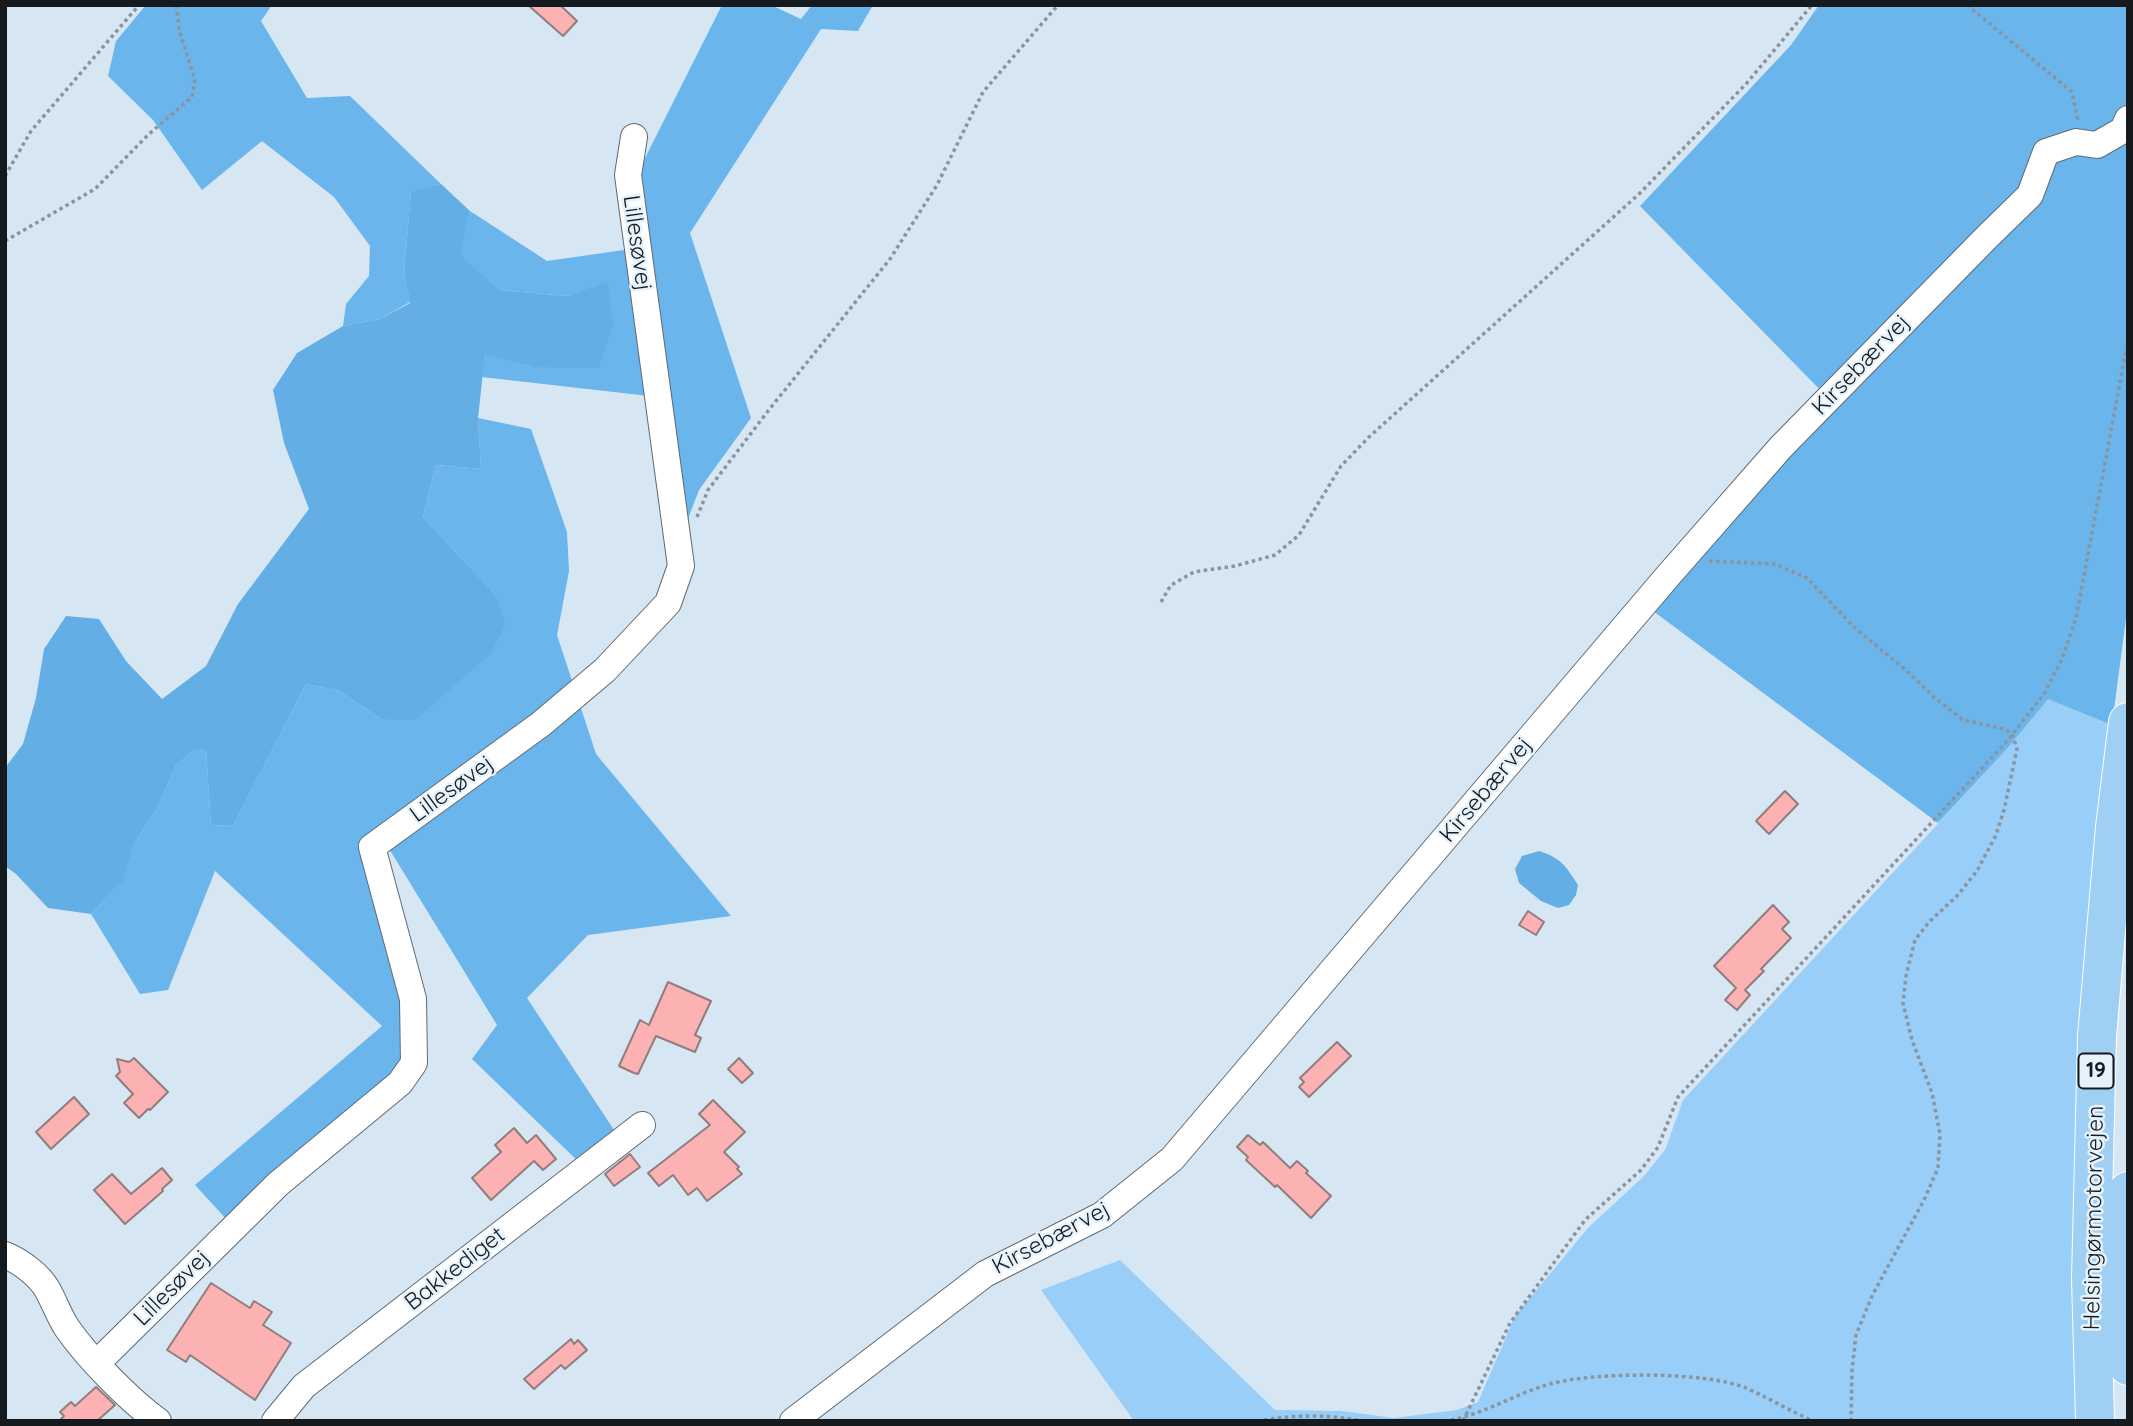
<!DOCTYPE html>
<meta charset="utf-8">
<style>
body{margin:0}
#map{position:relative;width:2133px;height:1426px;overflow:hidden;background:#d7e6f3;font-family:Quicksand,sans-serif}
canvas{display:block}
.frame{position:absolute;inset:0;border:7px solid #151a1f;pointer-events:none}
</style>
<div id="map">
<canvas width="2133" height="1426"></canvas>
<div class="frame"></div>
</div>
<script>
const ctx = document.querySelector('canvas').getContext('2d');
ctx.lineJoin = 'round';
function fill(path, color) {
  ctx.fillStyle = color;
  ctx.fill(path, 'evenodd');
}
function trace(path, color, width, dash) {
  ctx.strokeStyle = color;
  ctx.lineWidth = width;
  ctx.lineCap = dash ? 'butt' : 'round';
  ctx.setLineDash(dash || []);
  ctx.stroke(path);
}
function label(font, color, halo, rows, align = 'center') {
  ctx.font = font + ' Quicksand,sans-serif';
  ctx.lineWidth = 5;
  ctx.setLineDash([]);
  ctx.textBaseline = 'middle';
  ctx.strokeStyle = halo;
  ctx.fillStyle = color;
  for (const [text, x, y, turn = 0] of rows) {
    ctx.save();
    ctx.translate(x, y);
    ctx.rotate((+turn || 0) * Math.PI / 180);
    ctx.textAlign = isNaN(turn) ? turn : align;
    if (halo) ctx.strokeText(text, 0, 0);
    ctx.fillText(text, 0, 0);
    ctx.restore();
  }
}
fill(new Path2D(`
 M 2048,698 L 2112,725 L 2082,1421 L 1134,1421 L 1041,1290 L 1120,1260 L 1275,1410 L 1342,1411 L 1394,1418 L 1457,1410 L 1478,1402 L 1515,1316 L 1588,1228 L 1644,1176 L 1665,1150 L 1683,1100 L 2006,750 Z`), '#98cef7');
fill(new Path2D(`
 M 146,5 L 272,5 L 261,21 L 307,98 L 350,96 L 441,184 L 411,193 L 404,272 L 410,302 L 380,319 L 343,326 L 346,304 L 369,276 L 370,246 L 334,197 L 262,141 L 202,190 L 153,120 L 108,76 L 116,41 Z
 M 722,5 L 771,5 L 801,19 L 812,5 L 873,5 L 858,31 L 821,29 L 690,233 L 751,418 L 699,490 L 683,532 L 636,176 Z
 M 1819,5 L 2128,5 L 2128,603 L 2112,725 L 2048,699 L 2006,750 L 1938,823 L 1649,608 L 1833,403 L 1640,206 L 1791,45 Z
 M 470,211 L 547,261 L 631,249 L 649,396 L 482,377 L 485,353 L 531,367 L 608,283 L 567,296 L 500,290 L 459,255 Z
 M 478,418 L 531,429 L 567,532 L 569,571 L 557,635 L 596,754 L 731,916 L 588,935 L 527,998 L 618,1136 L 582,1165 L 472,1059 L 497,1025 L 380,834 L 407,999 L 407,1061 L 230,1223 L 195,1185 L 382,1026 L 215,871 L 168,990 L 140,994 L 91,914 L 119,885 L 134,844 L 158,807 L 176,765 L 195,750 L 206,751 L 211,825 L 233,826 L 306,684 L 339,691 L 381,719 L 496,595 L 423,517 L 436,465 L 481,469 Z`), '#69b5ec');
fill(new Path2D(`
 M 441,184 L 470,211 L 460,255 L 500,290 L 567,296 L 608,282 L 613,324 L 599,368 L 531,367 L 485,354 L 478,418 L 481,469 L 436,465 L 423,517 L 496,595 L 505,625 L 491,653 L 415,720 L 381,719 L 339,691 L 306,684 L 233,826 L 211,825 L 206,751 L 195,750 L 176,765 L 158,807 L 134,844 L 122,882 L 91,914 L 48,908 L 16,874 L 5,866 L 5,768 L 23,744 L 36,698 L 44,649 L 66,616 L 99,619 L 126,661 L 162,699 L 206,666 L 238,604 L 309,509 L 284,443 L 273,390 L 297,353 L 343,326 L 380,319 L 410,303 L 404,272 L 411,192 Z
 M 1539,851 C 1561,858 1566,866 1578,885 L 1576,895 L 1569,905 L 1558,908 L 1541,901 L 1519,883 L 1515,869 L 1522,856 Z`), '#63aee5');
const building = new Path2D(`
 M 528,5 L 560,5 L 577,21 L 563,36 Z
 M 1785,791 L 1798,804 L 1769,834 L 1756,821 Z
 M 1773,905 L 1789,922 L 1782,929 L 1791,938 L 1761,969 L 1764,971 L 1745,990 L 1750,995 L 1737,1010 L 1725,1000 L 1736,988 L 1714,966 Z
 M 1528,911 L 1544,922 L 1536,935 L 1519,925 Z
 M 668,982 L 711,1001 L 695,1035 L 701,1038 L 695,1052 L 656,1036 L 638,1074 L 634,1073 L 619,1066 L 640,1020 L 649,1025 Z
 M 1337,1042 L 1351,1056 L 1309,1097 L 1299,1087 L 1304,1082 L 1300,1078 Z
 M 134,1058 L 168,1092 L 150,1110 L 148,1109 L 139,1118 L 124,1103 L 133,1094 L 116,1076 L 120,1072 L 117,1059 L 129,1062 Z
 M 739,1058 L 753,1073 L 742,1083 L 728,1069 Z
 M 74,1097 L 89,1114 L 51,1149 L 36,1132 Z
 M 713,1100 L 745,1132 L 724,1152 L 739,1167 L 737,1169 L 742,1174 L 707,1201 L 697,1188 L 688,1195 L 673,1175 L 659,1186 L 648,1173 L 710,1125 L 699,1114 Z
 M 514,1128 L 527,1143 L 536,1135 L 556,1159 L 543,1170 L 534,1161 L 491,1200 L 472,1178 L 501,1152 L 495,1145 Z
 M 1248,1135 L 1260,1145 L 1263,1142 L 1290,1168 L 1297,1161 L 1308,1171 L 1306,1173 L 1331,1196 L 1311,1218 L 1277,1185 L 1275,1187 L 1246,1160 L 1248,1157 L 1237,1147 Z
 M 630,1154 L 640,1167 L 614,1186 L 605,1174 Z
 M 162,1168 L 172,1180 L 162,1189 L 163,1191 L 125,1224 L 94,1190 L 112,1174 L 131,1194 Z
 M 211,1283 L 250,1308 L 254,1301 L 272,1312 L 263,1325 L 291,1343 L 255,1400 L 190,1355 L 186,1362 L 167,1350 Z
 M 571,1339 L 574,1344 L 578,1340 L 587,1350 L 565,1369 L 561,1365 L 534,1389 L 524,1379 Z
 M 96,1387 L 115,1405 L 97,1421 L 59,1421 L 64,1416 L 60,1412 L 71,1402 L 75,1406 Z`);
fill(building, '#fcb1b3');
trace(building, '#907d7d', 2);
const minor = new Path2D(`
 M 5,1255 C 20,1261 39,1275 47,1289 C 54,1301 59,1316 67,1328 C 87,1357 129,1400 158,1421
 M 97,1363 L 278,1184 L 400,1083 L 414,1063 L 413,999 L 372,847 L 541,724 L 605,670 L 668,603 L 681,566 L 628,175 L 634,137
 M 275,1421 L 304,1386 L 642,1125
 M 793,1421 L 985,1274 L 1102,1215 L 1172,1159 L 1667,577 L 1781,447 L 1986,238 L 2030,195 L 2046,152 L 2076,142 L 2097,145 L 2123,130 L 2128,119`);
const highway = new Path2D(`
 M 2128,1191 L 2125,1268 L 2128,1366
 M 2095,1421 L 2091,1279 L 2097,1036 L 2115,827 L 2128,722`);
trace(minor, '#5e6b76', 28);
trace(highway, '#fff', 40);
trace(new Path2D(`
 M 1967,5 L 2072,92 L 2078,121
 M 5,176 L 31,131 L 139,5
 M 5,241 L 95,189 L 149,134 L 192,97 L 195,80 L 180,33 L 176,5
 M 697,517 L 708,490 L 768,411 L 890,259 L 937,185 L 983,92 L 1058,5
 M 1709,561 L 1775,564 L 1807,578 L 1856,629 L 1907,671 L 1935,698 L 1963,720 L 2004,729 L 2012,734 L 2017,749 L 2004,810 L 1996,835 L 1977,871 L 1957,896 L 1929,922 L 1915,940 L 1906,976 L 1903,1003 L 1912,1040 L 1932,1093 L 1940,1134 L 1938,1168 L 1924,1200 L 1872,1296 L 1856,1335 L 1852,1370 L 1851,1421
 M 1161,602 L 1171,585 L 1194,572 L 1235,566 L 1275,555 L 1299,535 L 1341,466 L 1369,437 L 1639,194 L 1746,84 L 1812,5
 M 1257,1421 C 1293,1415 1327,1414 1362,1421
 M 1444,1421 C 1482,1416 1514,1394 1550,1384 C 1592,1372 1705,1371 1746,1388 C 1769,1398 1790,1411 1813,1421
 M 1463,1421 L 1510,1323 L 1585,1220 L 1641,1170 L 1658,1147 L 1678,1097 L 2008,740 L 2044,694 L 2062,659 L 2076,618 L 2128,340`), '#89949e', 3.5, [3.5, 3.5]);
trace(minor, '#fff', 26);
trace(highway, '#a0cff4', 38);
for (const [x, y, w] of [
 [2096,1071,35]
]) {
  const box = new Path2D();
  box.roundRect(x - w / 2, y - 17.5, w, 35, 5);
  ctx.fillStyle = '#e6f3fd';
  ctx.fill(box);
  trace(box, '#151a1f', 2);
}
label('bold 21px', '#151a1f', null, [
 ["19",2096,1071]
]);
label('23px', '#151a1f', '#e6f3fd', [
 ["Lillesøvej",637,243,82],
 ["Kirsebærvej",1861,365,-46],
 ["Lillesøvej",452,789,-36],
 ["Kirsebærvej",1486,790,-50],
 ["Helsingørmotorvejen",2094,1218,-89],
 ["Kirsebærvej",1051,1238,-28],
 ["Bakkediget",455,1269,-38],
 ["Lillesøvej",172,1288,-45]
]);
</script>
